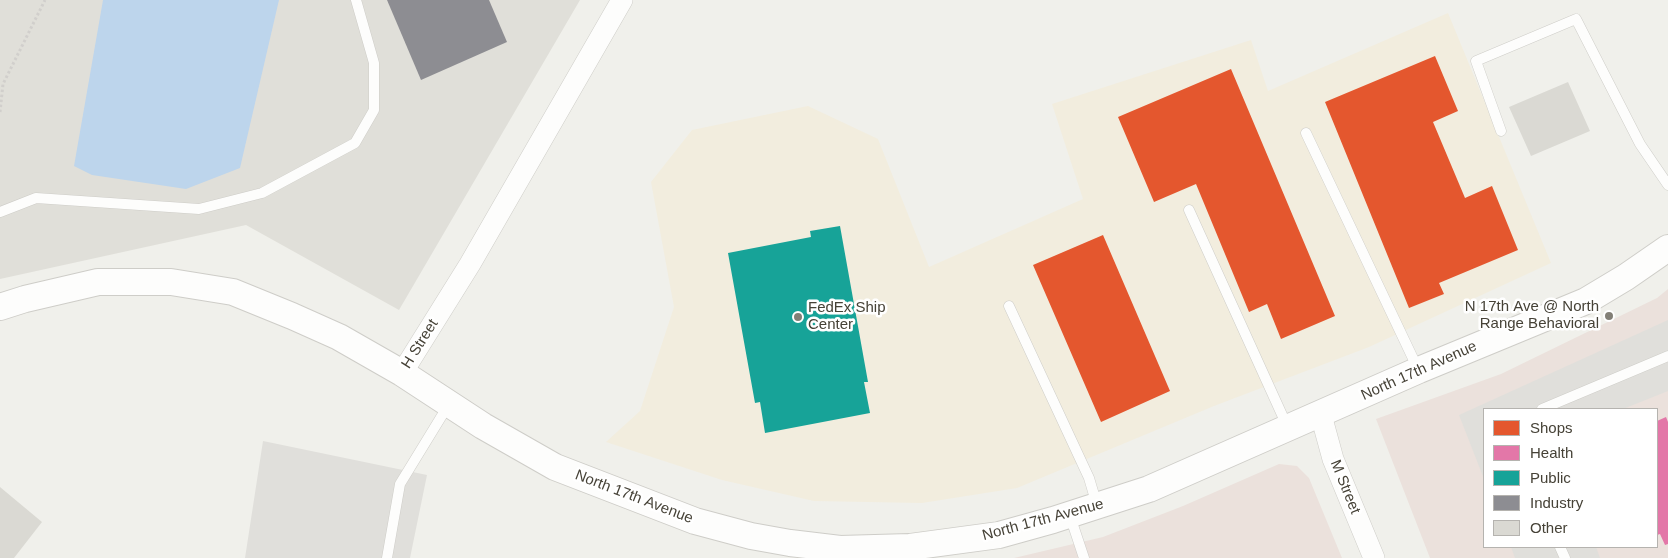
<!DOCTYPE html>
<style>
body{margin:0}
#map{position:relative;width:1668px;height:558px;overflow:hidden;background:#f0f0eb;font-family:Helvetica,sans-serif}
canvas{display:block}
.legend{position:absolute;left:1483px;top:408px;width:175px;height:140px;box-sizing:border-box;background:#fff;border:1px solid #b5b3af;margin:0;padding:6px 9px;list-style:none;font-size:15px;color:#464237}
.legend li{display:flex;align-items:center;gap:10px;height:25px}
.legend b{width:25px;border:1px solid #b5b3af}
</style>
<div id="map">
<canvas width="1668" height="558"></canvas>
<ul class="legend">
<li><b style="height:14px;background:#e4572e"></b>Shops</li>
<li><b style="height:14px;background:#e377a8"></b>Health</li>
<li><b style="height:14px;background:#17a398"></b>Public</li>
<li><b style="height:14px;background:#8d8d92"></b>Industry</li>
<li><b style="height:14px;background:#dad9d3"></b>Other</li>
</ul>
</div>
<script>
const ctx = document.querySelector('canvas').getContext('2d');
ctx.lineJoin = 'round';
function fill(path, color) {
  ctx.fillStyle = color;
  ctx.fill(path, 'evenodd');
}
function trace(path, color, width, dash) {
  ctx.strokeStyle = color;
  ctx.lineWidth = width;
  ctx.lineCap = dash ? 'butt' : 'round';
  ctx.setLineDash(dash || []);
  ctx.stroke(path);
}
function label(font, color, halo, rows, align = 'center') {
  ctx.font = font + ' Helvetica,sans-serif';
  ctx.lineWidth = 5;
  ctx.setLineDash([]);
  ctx.textBaseline = 'middle';
  ctx.strokeStyle = halo;
  ctx.fillStyle = color;
  for (const [text, x, y, turn = 0] of rows) {
    ctx.save();
    ctx.translate(x, y);
    ctx.rotate((+turn || 0) * Math.PI / 180);
    ctx.textAlign = isNaN(turn) ? turn : align;
    if (halo) ctx.strokeText(text, 0, 0);
    ctx.fillText(text, 0, 0);
    ctx.restore();
  }
}
fill(new Path2D(`
 M 1448,13 L 1551,263 L 1369,347 L 1214,406 L 1017,488 L 922,503 L 814,501 L 722,480 L 606,442 L 640,411 L 674,307 L 651,182 L 692,130 L 808,106 L 878,139 L 929,267 L 1083,199 L 1052,104 L 1251,40 L 1268,91 Z`), '#f2edde');
fill(new Path2D(`
 M 0,0 L 580,0 L 399,310 L 246,225 L 0,279 Z`), '#e0dfd9');
fill(new Path2D(`
 M 1668,289 L 1668,558 L 1430,558 L 1376,419 L 1501,374 L 1657,298 ZM 1484,409 L 1657,409 L 1657,547 L 1484,547 Z
 M 1279,464 L 1297,466 L 1309,478 L 1342,558 L 1014,558 L 1103,537 L 1183,506 Z`), '#ebe1dc');
fill(new Path2D(`
 M 1668,320 L 1668,391 L 1623,409 L 1484,409 L 1484,479 L 1459,415 Z
 M 263,441 L 427,475 L 410,558 L 245,558 Z
 M 1511,547 L 1596,547 L 1600,558 L 1515,558 Z`), '#e0dfdb');
fill(new Path2D(`
 M 103,0 L 279,0 L 240,168 L 186,189 L 92,175 L 74,166 Z`), '#bdd5ec');
fill(new Path2D(`
 M 1435,56 L 1458,111 L 1433,122 L 1465,198 L 1492,186 L 1518,250 L 1439,283 L 1444,294 L 1409,308 L 1325,102 Z
 M 1231,69 L 1335,316 L 1281,339 L 1267,304 L 1249,312 L 1196,184 L 1154,202 L 1118,117 Z
 M 1103,235 L 1170,391 L 1101,422 L 1033,265 Z`), '#e4572e');
fill(new Path2D(`
 M 1666,417 L 1668,422 L 1668,544 L 1665,545 L 1660,534 L 1657,535 L 1657,421 Z`), '#e377a8');
fill(new Path2D(`
 M 840,226 L 868,382 L 864,382 L 870,413 L 765,433 L 760,402 L 755,403 L 728,253 L 811,237 L 810,231 Z`), '#17a398');
fill(new Path2D(`
 M 387,0 L 489,0 L 507,42 L 421,80 Z`), '#8d8d92');
fill(new Path2D(`
 M 1568,82 L 1590,131 L 1531,156 L 1509,107 Z
 M 0,487 L 42,522 L 14,558 L 0,558 Z`), '#dad9d3');
const service = new Path2D(`
 M 1501,131 L 1476,61 L 1576,19 L 1640,144 L 1668,185
 M 1306,133 L 1418,369
 M 1189,210 L 1288,428
 M 0,212 L 36,198 L 199,209 L 262,193 L 355,143 L 374,110 L 374,63 L 356,0
 M 1009,306 L 1089,478 L 1097,505
 M 1542,409 L 1668,356
 M 1070,516 L 1084,558
 M 1560,547 L 1565,558
 M 387,558 L 400,484 L 449,404`);
const minor = new Path2D(`
 M 402,373 L 470,264 L 622,0
 M 1321,415 L 1333,459 L 1374,558`);
const tertiary = new Path2D(`
 M 0,307 L 25,299 L 98,282 L 171,282 L 233,292 L 292,316 L 339,337 L 402,373 L 483,426 L 555,467 L 695,521 L 751,536 L 790,543 L 840,549 L 910,547 L 999,535 L 1053,520 L 1149,489 L 1419,370 L 1586,301 L 1626,277 L 1668,248`);
trace(service, '#cecdc8', 11);
trace(minor, '#cecdc8', 22);
trace(tertiary, '#cecdc8', 28);
trace(new Path2D(`
 M 0,112 L 3,84 L 45,0`), '#d1cfcc', 3, [2.5, 2.5]);
trace(service, '#fdfdfc', 10);
trace(minor, '#fdfdfc', 21);
trace(tertiary, '#fdfdfc', 26);
for (const [x, y, r, color] of [
 [1609,316,5,"#827f76"],
 [798,317,5,"#827f76"]
]) {
  const dot = new Path2D();
  dot.arc(x, y, r, 0, 2 * Math.PI);
  ctx.fillStyle = color;
  ctx.fill(dot);
  trace(dot, '#fff', 2);
}
label('15px', '#464237', '#fff', [
 ["N 17th Ave @ North",1599,307],
 ["Range Behavioral",1599,324],
 ["FedEx Ship",808,308,"left"],
 ["Center",808,325,"left"]
], 'right');
label('15px', '#464237', '#fff', [
 ["H Street",420,344,-58],
 ["North 17th Avenue",1419,371,-24],
 ["M Street",1345,487,68],
 ["North 17th Avenue",634,497,21],
 ["North 17th Avenue",1043,520,-15]
]);
</script>
